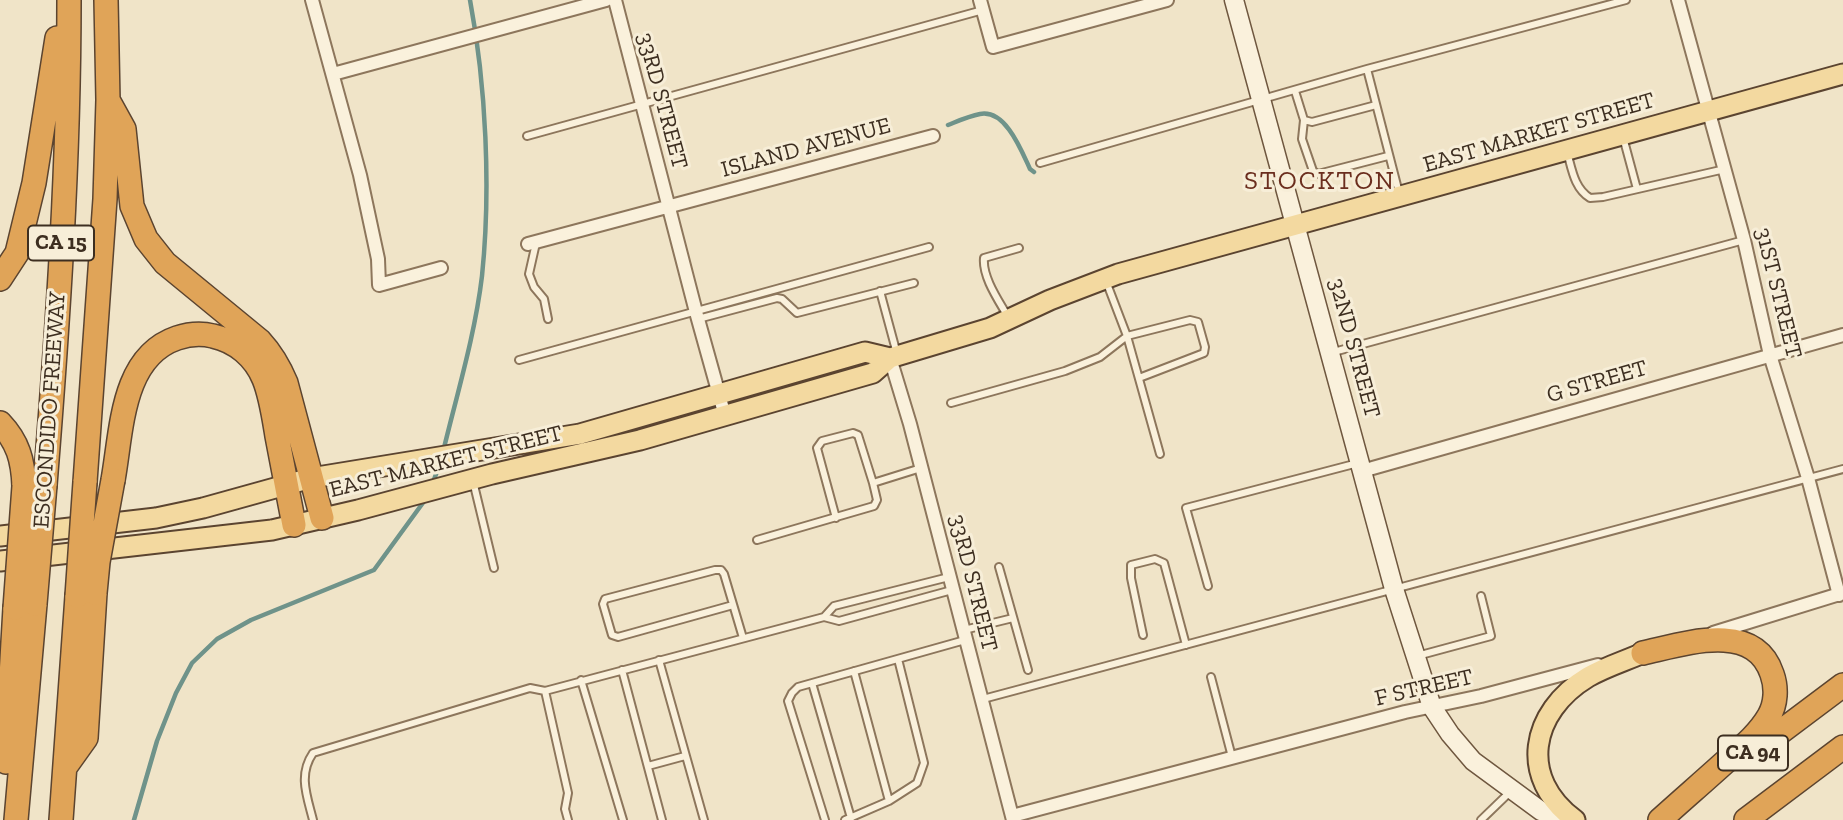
<!DOCTYPE html>
<style>
body{margin:0}
canvas{display:block;background:#f0e4c8}
</style>
<canvas width="1843" height="820"></canvas>
<script>
const ctx = document.querySelector('canvas').getContext('2d');
ctx.lineJoin = 'round';
function trace(path, color, width, dash) {
  ctx.strokeStyle = color;
  ctx.lineWidth = width;
  ctx.lineCap = dash ? 'butt' : 'round';
  ctx.setLineDash(dash || []);
  ctx.stroke(path);
}
function label(font, color, halo, rows, align = 'center') {
  ctx.font = font + ' "Zilla Slab",serif';
  ctx.lineWidth = 6;
  ctx.setLineDash([]);
  ctx.textBaseline = 'middle';
  ctx.strokeStyle = halo;
  ctx.fillStyle = color;
  for (const [text, x, y, turn = 0] of rows) {
    ctx.save();
    ctx.translate(x, y);
    ctx.rotate((+turn || 0) * Math.PI / 180);
    ctx.textAlign = isNaN(turn) ? turn : align;
    if (halo) ctx.strokeText(text, 0, 0);
    ctx.fillText(text, 0, 0);
    ctx.restore();
  }
}
trace(new Path2D(`
 M 948,125 C 958,121 969,116 980,114 C 1006,109 1022,152 1030,169 L 1034,172
 M 443,452 C 457,394 475,335 482,276 C 491,189 486,85 470,0
 M 433,482 L 440,464
 M 134,820 L 157,741 L 176,693 L 192,663 L 217,639 L 251,620 L 374,570 L 425,500`), '#6f938a', 4.5);
const service = new Path2D(`
 M 1367,69 L 1399,193
 M 1295,91 L 1304,120 L 1312,122 L 1376,105
 M 1304,120 L 1302,139 L 1313,171 L 1318,174 L 1388,156
 M 527,136 L 983,10
 M 1623,137 L 1637,189
 M 1567,152 C 1572,169 1574,188 1590,198 L 1603,197 L 1725,169
 M 1040,163 L 1367,69 L 1626,0
 M 536,243 L 529,274 L 534,287 L 544,299 L 548,319
 M 1106,281 L 1127,336 L 1160,454
 M 880,291 L 897,354
 M 1008,317 C 999,301 982,277 984,258 L 1019,248
 M 698,319 L 777,298 L 782,299 L 797,313 L 914,283
 M 1330,353 L 1744,240
 M 519,360 L 929,247
 M 951,403 L 1065,371 L 1100,357 L 1127,336 L 1190,320 L 1198,322 L 1205,347 L 1204,353 L 1139,378
 M 473,481 L 494,568
 M 836,518 L 817,448 L 822,441 L 853,433 L 858,435 L 873,483 L 921,468
 M 757,540 L 874,506 L 877,500 L 873,483
 M 999,567 L 1028,670
 M 1208,586 L 1186,508 L 1358,463
 M 733,605 L 618,637 L 612,635 L 603,604 L 605,599 L 715,570 L 721,570 L 724,574 L 743,638
 M 824,617 L 834,606 L 949,577
 M 964,630 L 1013,618
 M 1143,635 L 1131,578 L 1131,565 L 1155,559 L 1164,563 L 1186,645
 M 1417,656 L 1491,636 L 1481,596
 M 659,660 L 704,820
 M 622,670 L 662,820
 M 854,671 L 889,801
 M 1211,677 L 1232,757
 M 581,680 L 623,820
 M 812,683 L 851,818
 M 545,691 L 824,617 L 839,621 L 952,590
 M 983,699 L 1843,469
 M 648,766 L 685,756
 M 313,820 C 307,796 298,775 313,753 L 530,688 L 545,691 L 568,793 L 565,809 L 568,820
 M 825,820 L 788,701 L 792,693 L 798,687 L 965,640
 M 845,820 L 889,801 L 917,783 L 924,763 L 898,659
 M 1481,820 L 1511,791`);
const minor = new Path2D(`
 M 312,0 L 360,175 L 378,259 L 379,285 L 441,268
 M 615,0 L 696,312 L 725,416
 M 980,0 L 993,47 L 1167,0
 M 1678,0 L 1744,240 L 1770,355 L 1808,478 L 1839,595
 M 333,74 L 606,0
 M 528,244 L 933,136
 M 890,358 L 910,424 L 1013,820
 M 1362,471 L 1843,335
 M 1713,633 L 1843,593
 M 1012,816 L 1405,712 L 1481,696 L 1598,665`);
const secondary = new Path2D(`
 M 1234,0 L 1394,589 L 1432,707 L 1450,734 L 1473,761 L 1541,811 L 1561,820`);
const primary = new Path2D(`
 M 0,536 L 156,518 L 203,508 L 311,478 L 580,434 L 865,352 L 890,358
 M 0,561 L 272,530 L 358,510 L 492,474 L 640,440 L 873,373 L 890,358 L 990,328 L 1050,300 L 1118,274 L 1843,74
 M 1575,820 C 1518,778 1530,712 1588,677 C 1605,667 1625,661 1643,653`);
const motorway = new Path2D(`
 M 108,100 L 124,129 L 132,206 L 146,239 L 165,263 L 260,341 C 272,354 279,366 286,383 L 322,518
 M 0,279 L 17,253 L 34,183 L 57,38
 M 0,423 C 18,442 23,460 24,486
 M 113,480 C 122,431 121,357 177,338 C 189,334 201,333 213,336 C 236,341 255,357 264,379 C 271,396 274,418 277,436 C 283,466 288,495 294,525
 M 85,482 L 105,199 L 108,100 L 106,0
 M 45,485 C 58,324 69,162 69,0
 M 1643,653 C 1684,644 1754,620 1772,674 C 1777,688 1776,704 1769,716 C 1758,735 1740,749 1724,763 C 1703,782 1681,801 1660,820
 M 1747,757 L 1843,685
 M 6,762 L 15,608
 M 66,766 L 86,738 L 95,593
 M 16,820 L 35,604
 M 61,820 L 77,596
 M 1746,820 L 1843,747`);
trace(service, '#8d765c', 10);
trace(minor, '#8d765c', 16);
trace(secondary, '#6f573f', 21);
trace(primary, '#5b4430', 23);
trace(motorway, '#5b4430', 26);
trace(service, '#faf1dc', 6);
trace(minor, '#faf1dc', 12);
trace(secondary, '#faf1dc', 18);
trace(primary, '#f3d9a0', 19);
trace(motorway, '#e0a458', 23);
const motorwayBridge = new Path2D(`
 M 95,593 L 98,562 L 113,480
 M 77,596 L 85,482
 M 35,604 L 45,485
 M 15,608 L 24,486`);
trace(motorwayBridge, '#5b4430', 26, []);
trace(motorwayBridge, '#e0a458', 23);
for (const [x, y, w] of [
 [61,243,66],
 [1753,753,70]
]) {
  const box = new Path2D();
  box.roundRect(x - w / 2, y - 17.5, w, 35, 5);
  ctx.fillStyle = '#f7eed8';
  ctx.fill(box);
  trace(box, '#3d2e20', 2);
}
label('bold 21px', '#3d2e20', null, [
 ["CA 15",61,243],
 ["CA 94",1753,753]
]);
label('23px', '#3d2e20', '#f7eed8', [
 ["33RD STREET",662,101,75],
 ["EAST MARKET STREET",1539,133,-16],
 ["ISLAND AVENUE",806,148,-15],
 ["31ST STREET",1778,293,76],
 ["32ND STREET",1354,348,75],
 ["G STREET",1597,382,-16],
 ["ESCONDIDO FREEWAY",50,410,-86],
 ["EAST MARKET STREET",446,462,-14],
 ["33RD STREET",973,583,76],
 ["F STREET",1424,688,-13]
]);
ctx.letterSpacing = '2px';
label('26px', '#6b2e1e', '#f7eed8', [
 ["STOCKTON",1320,182]
]);
ctx.letterSpacing = '0px';
</script>
